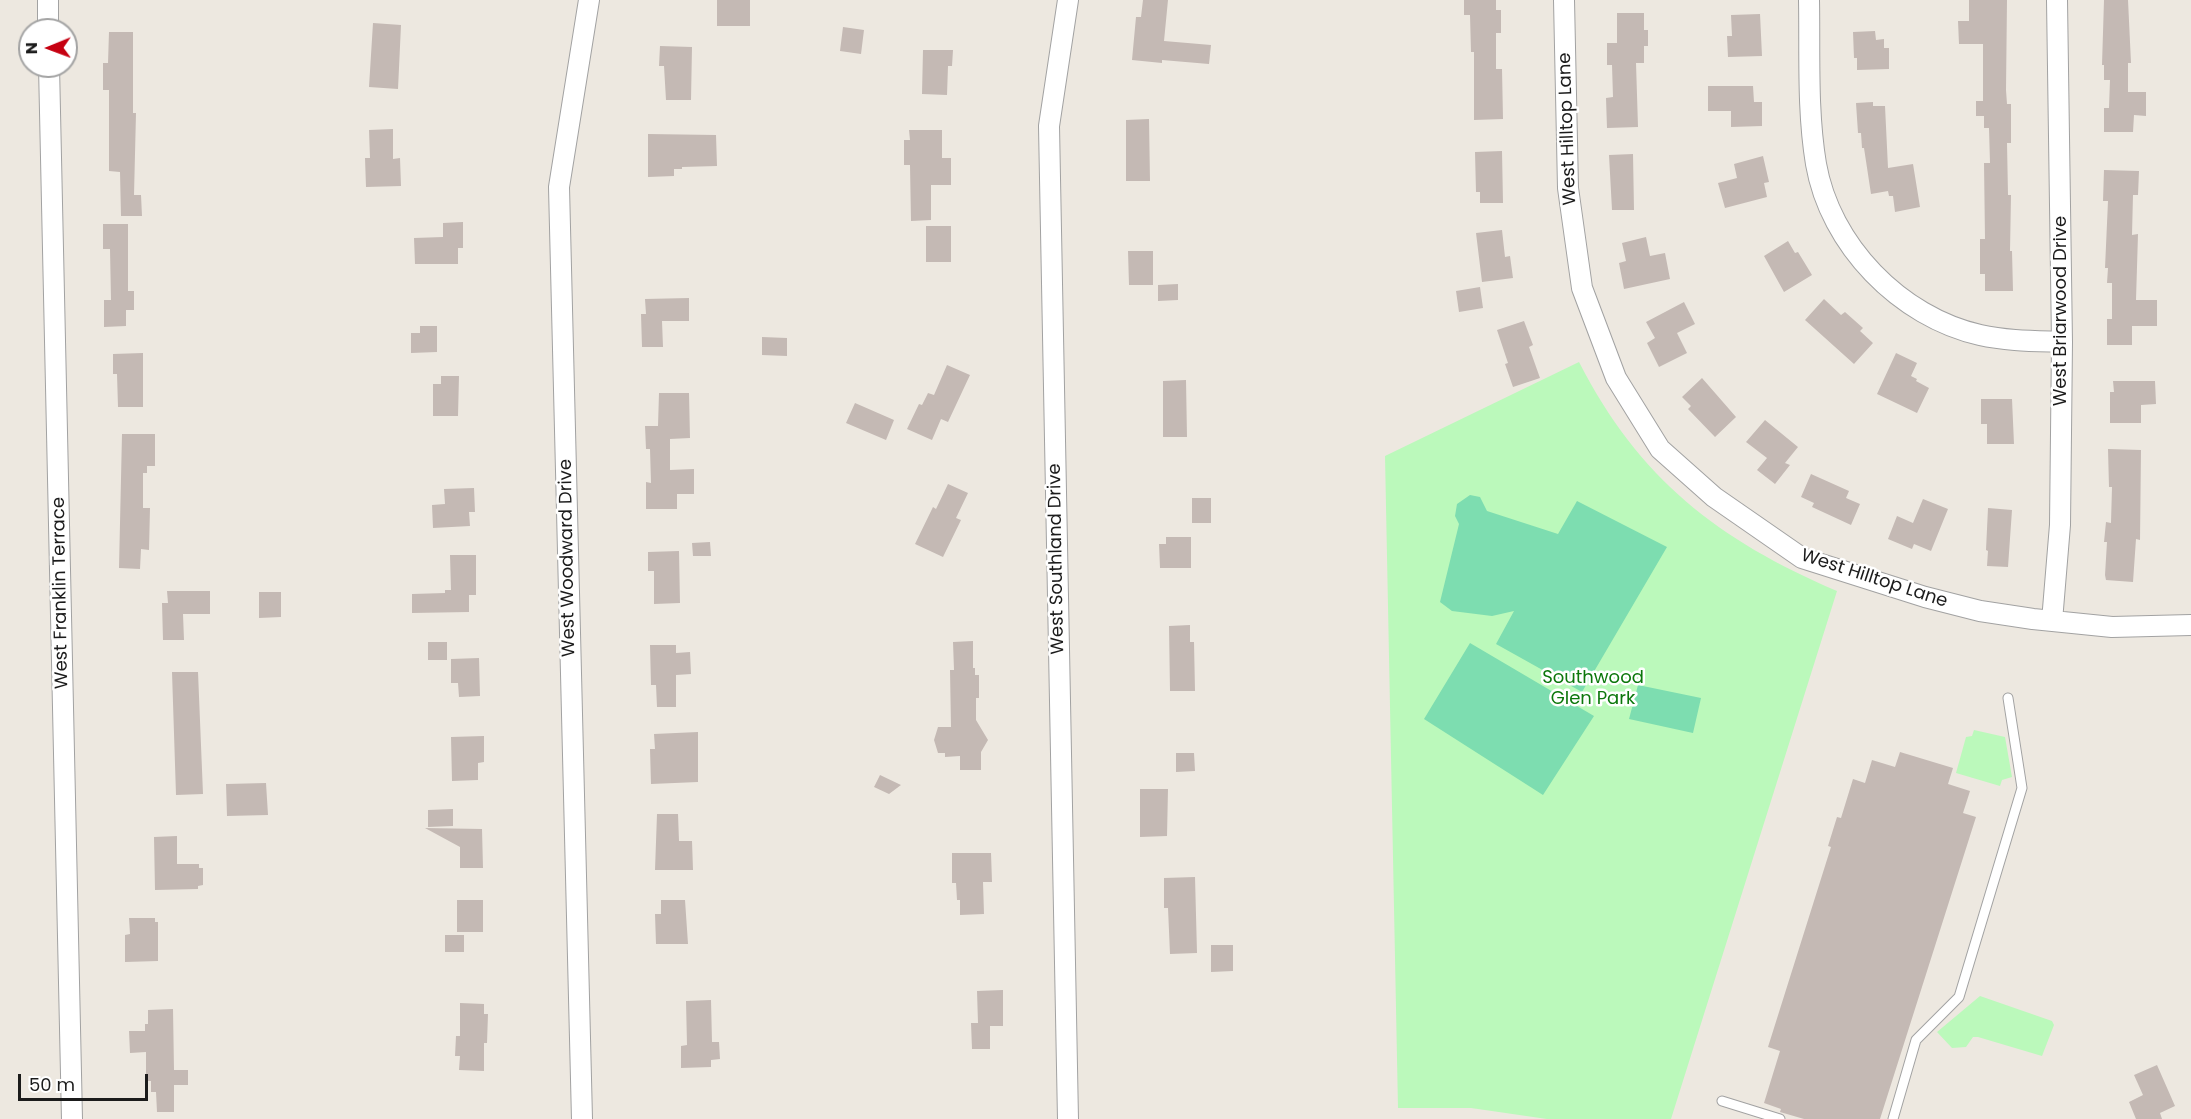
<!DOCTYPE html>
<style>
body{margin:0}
#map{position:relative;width:2191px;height:1119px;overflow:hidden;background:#ede8e0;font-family:Poppins,sans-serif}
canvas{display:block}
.north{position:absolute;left:18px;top:18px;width:60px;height:60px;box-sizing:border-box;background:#fff;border:2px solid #a4a4a4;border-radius:50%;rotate:269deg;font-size:16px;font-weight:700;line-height:24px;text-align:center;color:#1b1b1b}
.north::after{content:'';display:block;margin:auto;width:21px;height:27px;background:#c60011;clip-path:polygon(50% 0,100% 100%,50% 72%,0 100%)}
.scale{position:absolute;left:18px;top:1074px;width:130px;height:27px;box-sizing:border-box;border:3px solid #1b1b1b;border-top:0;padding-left:8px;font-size:18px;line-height:21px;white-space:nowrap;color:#1b1b1b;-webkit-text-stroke:4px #fff;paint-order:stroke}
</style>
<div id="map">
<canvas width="2191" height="1119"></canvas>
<div class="north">N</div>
<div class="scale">50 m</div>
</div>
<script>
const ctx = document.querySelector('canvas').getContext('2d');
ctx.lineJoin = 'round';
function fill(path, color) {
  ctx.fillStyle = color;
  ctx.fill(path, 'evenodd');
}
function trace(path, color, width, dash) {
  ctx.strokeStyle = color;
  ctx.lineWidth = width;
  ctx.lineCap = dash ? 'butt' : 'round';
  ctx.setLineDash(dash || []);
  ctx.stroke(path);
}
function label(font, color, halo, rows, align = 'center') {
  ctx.font = font + ' Poppins,sans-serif';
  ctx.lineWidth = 5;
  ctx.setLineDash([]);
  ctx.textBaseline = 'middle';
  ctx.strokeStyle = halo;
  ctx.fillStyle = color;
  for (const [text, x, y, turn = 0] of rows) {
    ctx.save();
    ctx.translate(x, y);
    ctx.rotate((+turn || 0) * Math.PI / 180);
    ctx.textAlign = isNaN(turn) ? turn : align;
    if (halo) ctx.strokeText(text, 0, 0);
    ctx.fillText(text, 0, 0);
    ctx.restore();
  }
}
fill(new Path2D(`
 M 1579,362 C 1639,479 1718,540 1837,591 L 1671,1119 L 1547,1119 L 1471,1108 L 1398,1108 L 1385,456 Z
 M 1974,730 L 2005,737 L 2012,777 L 2002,780 L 2000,786 L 1956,773 L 1966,737 L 1972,736 Z
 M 1980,996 L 2052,1021 L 2054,1025 L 2042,1056 L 1978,1037 L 1973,1037 L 1966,1047 L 1952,1048 L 1937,1032 Z`), '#bbf9bb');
fill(new Path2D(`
 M 1470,495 L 1480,497 L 1487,511 L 1558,534 L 1577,501 L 1667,547 L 1582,692 L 1496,644 L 1514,611 L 1492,616 L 1452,611 L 1440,602 L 1459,524 L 1455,516 L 1457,504 Z
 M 1470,643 L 1594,716 L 1543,795 L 1424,719 Z
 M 1638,685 L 1701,698 L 1693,733 L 1629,719 Z`), '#7dddb0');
fill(new Path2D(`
 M 717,0 L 750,0 L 750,26 L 717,26 Z
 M 1143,0 L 1168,0 L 1164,41 L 1211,45 L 1209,64 L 1162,60 L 1162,63 L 1132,60 L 1136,17 L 1141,17 Z
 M 1464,0 L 1496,0 L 1496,10 L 1501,10 L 1501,33 L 1496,33 L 1496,69 L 1502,69 L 1503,119 L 1474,120 L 1474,52 L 1471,52 L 1470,15 L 1464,15 Z
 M 1969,0 L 2007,0 L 2006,90 L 2007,104 L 2011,104 L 2011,143 L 2007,143 L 2008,195 L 2011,195 L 2010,251 L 2012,251 L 2013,291 L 1985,291 L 1985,274 L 1980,274 L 1980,239 L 1985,239 L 1984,163 L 1990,163 L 1989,128 L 1984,128 L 1984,116 L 1976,116 L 1976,101 L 1983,101 L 1983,44 L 1959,44 L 1958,21 L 1969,21 Z
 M 2104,0 L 2128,0 L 2131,63 L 2128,63 L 2128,92 L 2146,92 L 2146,116 L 2134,115 L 2133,132 L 2104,132 L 2104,108 L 2109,108 L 2110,80 L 2104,80 L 2104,65 L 2102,65 Z
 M 1617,13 L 1644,13 L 1644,30 L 1648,30 L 1648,46 L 1644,46 L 1644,63 L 1636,63 L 1638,127 L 1607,128 L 1606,98 L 1613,97 L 1612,65 L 1607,65 L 1607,43 L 1617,43 Z
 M 1760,14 L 1762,56 L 1728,57 L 1727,36 L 1732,36 L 1731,15 Z
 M 373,23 L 401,25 L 398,89 L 369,87 Z
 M 843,27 L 864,30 L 861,54 L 840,51 Z
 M 1875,31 L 1876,40 L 1884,39 L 1884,48 L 1889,48 L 1889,69 L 1857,70 L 1857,58 L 1854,58 L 1853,32 Z
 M 109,32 L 133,32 L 133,113 L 136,113 L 134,195 L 141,195 L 142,216 L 121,216 L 120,172 L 109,171 L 109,90 L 103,90 L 103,63 L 108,63 Z
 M 660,46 L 692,47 L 691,100 L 666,100 L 664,66 L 659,66 Z
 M 923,50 L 953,50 L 952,66 L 948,66 L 947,95 L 922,94 Z
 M 1708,86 L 1753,86 L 1754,102 L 1762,102 L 1762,126 L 1731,127 L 1731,111 L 1708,111 Z
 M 1873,102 L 1873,106 L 1885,106 L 1888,168 L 1913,164 L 1920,207 L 1895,212 L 1893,196 L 1889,196 L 1888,191 L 1871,194 L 1864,148 L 1862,148 L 1861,133 L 1858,133 L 1856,103 Z
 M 1149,119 L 1150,181 L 1126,181 L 1126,120 Z
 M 393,129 L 393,159 L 400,158 L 401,186 L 366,187 L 365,158 L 370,158 L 369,130 Z
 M 909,130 L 942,130 L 942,158 L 951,158 L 951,185 L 931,185 L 931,220 L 911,221 L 910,165 L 904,165 L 904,140 L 910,140 Z
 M 648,134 L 716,135 L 717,166 L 682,167 L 682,169 L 674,169 L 674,176 L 648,177 Z
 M 1502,151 L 1503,203 L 1480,203 L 1480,192 L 1476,192 L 1475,152 Z
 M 1633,154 L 1634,210 L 1612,210 L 1609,155 Z
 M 1763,156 L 1769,182 L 1764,183 L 1767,197 L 1725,208 L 1718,183 L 1737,178 L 1734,164 Z
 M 2104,170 L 2139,171 L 2138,195 L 2133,195 L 2132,235 L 2138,234 L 2136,300 L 2157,300 L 2157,326 L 2132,326 L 2132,345 L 2107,345 L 2107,319 L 2112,319 L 2112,283 L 2107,283 L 2108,268 L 2105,268 L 2108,201 L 2103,201 Z
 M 463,222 L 463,248 L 458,248 L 458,264 L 415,264 L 414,238 L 443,237 L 443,223 Z
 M 103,224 L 128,224 L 128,291 L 134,291 L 134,310 L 126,310 L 126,326 L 104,327 L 104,300 L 111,300 L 110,249 L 103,249 Z
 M 926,226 L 951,226 L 951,262 L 926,262 Z
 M 1502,230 L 1505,257 L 1510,256 L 1513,278 L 1482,282 L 1476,233 Z
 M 1646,237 L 1650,256 L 1665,253 L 1670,279 L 1624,289 L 1619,263 L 1626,261 L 1622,243 Z
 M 1788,241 L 1795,253 L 1798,252 L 1812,275 L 1784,292 L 1764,256 Z
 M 1128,251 L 1153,251 L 1153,285 L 1129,285 Z
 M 1178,284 L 1178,300 L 1158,301 L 1158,285 Z
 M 1480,287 L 1483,308 L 1459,312 L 1456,291 Z
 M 689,298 L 689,321 L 662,321 L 663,347 L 642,347 L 641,314 L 646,314 L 645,299 Z
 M 1824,299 L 1841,315 L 1845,312 L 1863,328 L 1860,331 L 1873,343 L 1854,364 L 1805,320 Z
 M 1684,302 L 1695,324 L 1677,333 L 1687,353 L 1659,367 L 1647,343 L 1655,338 L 1646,322 Z
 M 1524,321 L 1533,345 L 1529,347 L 1540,378 L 1513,387 L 1505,364 L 1508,363 L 1497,330 Z
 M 420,326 L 437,326 L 437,352 L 411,353 L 411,333 L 420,333 Z
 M 762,337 L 787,338 L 787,356 L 762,355 Z
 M 143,353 L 143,407 L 118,407 L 117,374 L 113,374 L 113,354 Z
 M 1896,353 L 1917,363 L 1911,376 L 1917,379 L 1916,381 L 1929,388 L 1917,413 L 1877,394 Z
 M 947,365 L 970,375 L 948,422 L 941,419 L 932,440 L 907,429 L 919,404 L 922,405 L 928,393 L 934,395 Z
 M 441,376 L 459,376 L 458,416 L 433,416 L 433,384 L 441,384 Z
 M 1702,378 L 1736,417 L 1715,437 L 1688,409 L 1691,406 L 1682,397 Z
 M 1186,380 L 1187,437 L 1163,437 L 1163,381 Z
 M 2113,381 L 2155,381 L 2156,404 L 2141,405 L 2141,423 L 2110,423 L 2110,392 L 2114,392 Z
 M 659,393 L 689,393 L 690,438 L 670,439 L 670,470 L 694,469 L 694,494 L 677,494 L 677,509 L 646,509 L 646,482 L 651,483 L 650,449 L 646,449 L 645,426 L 658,426 Z
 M 1981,399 L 2012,399 L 2014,444 L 1987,444 L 1987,424 L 1981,424 Z
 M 855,403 L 894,420 L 886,440 L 846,423 Z
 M 1765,420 L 1798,447 L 1785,463 L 1790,465 L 1775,484 L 1757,470 L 1767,458 L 1746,442 Z
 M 122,434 L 155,434 L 155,466 L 147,466 L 147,473 L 143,473 L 143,508 L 150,508 L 149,550 L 141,549 L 140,569 L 119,568 Z
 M 2108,449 L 2141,450 L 2140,540 L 2136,539 L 2133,582 L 2106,580 L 2105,575 L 2107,542 L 2104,542 L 2106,522 L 2111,523 L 2112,487 L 2109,487 Z
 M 1811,474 L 1849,491 L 1846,498 L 1860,504 L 1851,525 L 1812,507 L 1814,503 L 1801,497 Z
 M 948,484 L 968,493 L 956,518 L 961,520 L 943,557 L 915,544 L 933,507 L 936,509 Z
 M 474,488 L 475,512 L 469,512 L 470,526 L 433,528 L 432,505 L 445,504 L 444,489 Z
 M 1192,498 L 1211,498 L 1211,523 L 1192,523 Z
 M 1923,499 L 1948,509 L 1931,551 L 1914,544 L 1912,549 L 1888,539 L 1897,516 L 1913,523 Z
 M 1988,508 L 2012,510 L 2008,567 L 1987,566 L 1988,551 L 1986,550 Z
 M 1166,537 L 1191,537 L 1191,568 L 1160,568 L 1159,544 L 1166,544 Z
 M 710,542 L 711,556 L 693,556 L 692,543 Z
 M 679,551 L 680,603 L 654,604 L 654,571 L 648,571 L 648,552 Z
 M 450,555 L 476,555 L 476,595 L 469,595 L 469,612 L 412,613 L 412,594 L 445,593 L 445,590 L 451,590 Z
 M 167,591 L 210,591 L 210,614 L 183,614 L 184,640 L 163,640 L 162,603 L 168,603 Z
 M 259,592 L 281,592 L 281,617 L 259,618 Z
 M 1190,625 L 1190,642 L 1194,642 L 1195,691 L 1170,691 L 1169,626 Z
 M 973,641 L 973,668 L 975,668 L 975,675 L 979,675 L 979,698 L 976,698 L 976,720 L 988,740 L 981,752 L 981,770 L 960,770 L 960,756 L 945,757 L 945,753 L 938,753 L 934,740 L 938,727 L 951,727 L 950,670 L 954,670 L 953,642 Z
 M 428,642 L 447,642 L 447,660 L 428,660 Z
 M 650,645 L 676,645 L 676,653 L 690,652 L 691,674 L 676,675 L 676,707 L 657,707 L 656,685 L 651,685 Z
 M 479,658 L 480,696 L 459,697 L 458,683 L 451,683 L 451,659 Z
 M 172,672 L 198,672 L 203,794 L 176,795 Z
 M 698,732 L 698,782 L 651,784 L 650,749 L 655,749 L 654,734 Z
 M 484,736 L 484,762 L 478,763 L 478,780 L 452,781 L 451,737 Z
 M 1900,752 L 1953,768 L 1948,784 L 1970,791 L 1963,813 L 1976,817 L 1880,1119 L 1804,1119 L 1780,1112 L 1781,1109 L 1764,1103 L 1780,1051 L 1768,1047 L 1831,847 L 1828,846 L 1837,817 L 1841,818 L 1853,779 L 1865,783 L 1872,760 L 1895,767 Z
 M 1176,753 L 1194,753 L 1195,771 L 1176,772 Z
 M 880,775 L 901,785 L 889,794 L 874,787 Z
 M 266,783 L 268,815 L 227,816 L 226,784 Z
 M 1140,789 L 1168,789 L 1167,836 L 1140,837 Z
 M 453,809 L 453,826 L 428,827 L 428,810 Z
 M 657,814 L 678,814 L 679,841 L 692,841 L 693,870 L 655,870 Z
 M 425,828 L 482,829 L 483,868 L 460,868 L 460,847 Z
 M 177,836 L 177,864 L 199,864 L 199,868 L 203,868 L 203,885 L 198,886 L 198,889 L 155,890 L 154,837 Z
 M 952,853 L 991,853 L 992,882 L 983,882 L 984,914 L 960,915 L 960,900 L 957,900 L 956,883 L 952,883 Z
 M 1195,877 L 1197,953 L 1170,954 L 1168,908 L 1164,908 L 1164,878 Z
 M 457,900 L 483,900 L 483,932 L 457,932 Z
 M 661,900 L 685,900 L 688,944 L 656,944 L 655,914 L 661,914 Z
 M 129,918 L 155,918 L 155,922 L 158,922 L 158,961 L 125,962 L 125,935 L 130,934 Z
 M 445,935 L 464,935 L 464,952 L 445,952 Z
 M 1211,945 L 1233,945 L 1233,971 L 1211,972 Z
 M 1003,990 L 1003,1026 L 990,1026 L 990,1049 L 972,1049 L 971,1023 L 978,1023 L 977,991 Z
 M 711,1000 L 712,1042 L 719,1042 L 720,1059 L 711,1060 L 711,1067 L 681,1068 L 681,1046 L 687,1045 L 686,1001 Z
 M 460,1003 L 484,1004 L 484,1014 L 488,1014 L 487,1043 L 484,1043 L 484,1071 L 459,1070 L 460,1056 L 455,1056 L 456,1036 L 460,1036 Z
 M 173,1009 L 174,1070 L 188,1070 L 188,1085 L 174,1085 L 174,1112 L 157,1112 L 156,1092 L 151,1092 L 151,1081 L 146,1081 L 146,1052 L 130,1053 L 129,1031 L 145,1031 L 145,1024 L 148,1024 L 148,1010 Z
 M 2157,1065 L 2175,1106 L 2160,1113 L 2162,1119 L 2136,1119 L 2129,1102 L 2143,1095 L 2134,1075 Z`), '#c4b9b4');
const service = new Path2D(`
 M 1722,1101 L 1780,1119
 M 1893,1119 L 1916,1040 L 1959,997 L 2022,788 L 2008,698`);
const minor = new Path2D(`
 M 48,0 L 48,30
 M 1068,0 L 1049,126 L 1068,1119
 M 1564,0 L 1568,188 L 1582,288 L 1616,378 L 1660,449 L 1714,497 L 1802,558 L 1925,597 L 1980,611 L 2033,619 L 2112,627 L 2191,625
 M 1809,0 C 1810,54 1807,110 1816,164 C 1830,245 1900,317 1980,335 C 2007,341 2035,341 2062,342
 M 49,66 L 72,1119
 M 2052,621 L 2060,525 L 2062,342 L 2057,0
 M 582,1119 L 559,187 L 589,0`);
trace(service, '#a2a2a2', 11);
trace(minor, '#a2a2a2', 22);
trace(service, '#fff', 9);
trace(minor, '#fff', 20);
label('18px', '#1b1b1b', '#fff', [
 ["West Hilltop Lane",1568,129,-92],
 ["West Briarwood Drive",2061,311,-90],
 ["West Woodward Drive",568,558,-91],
 ["West Southland Drive",1057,559,-91],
 ["West Hilltop Lane",1874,579,18],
 ["West Franklin Terrace",61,593,-91]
]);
label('18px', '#0b770b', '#fff', [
 ["Southwood",1593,678],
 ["Glen Park",1593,699]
]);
</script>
